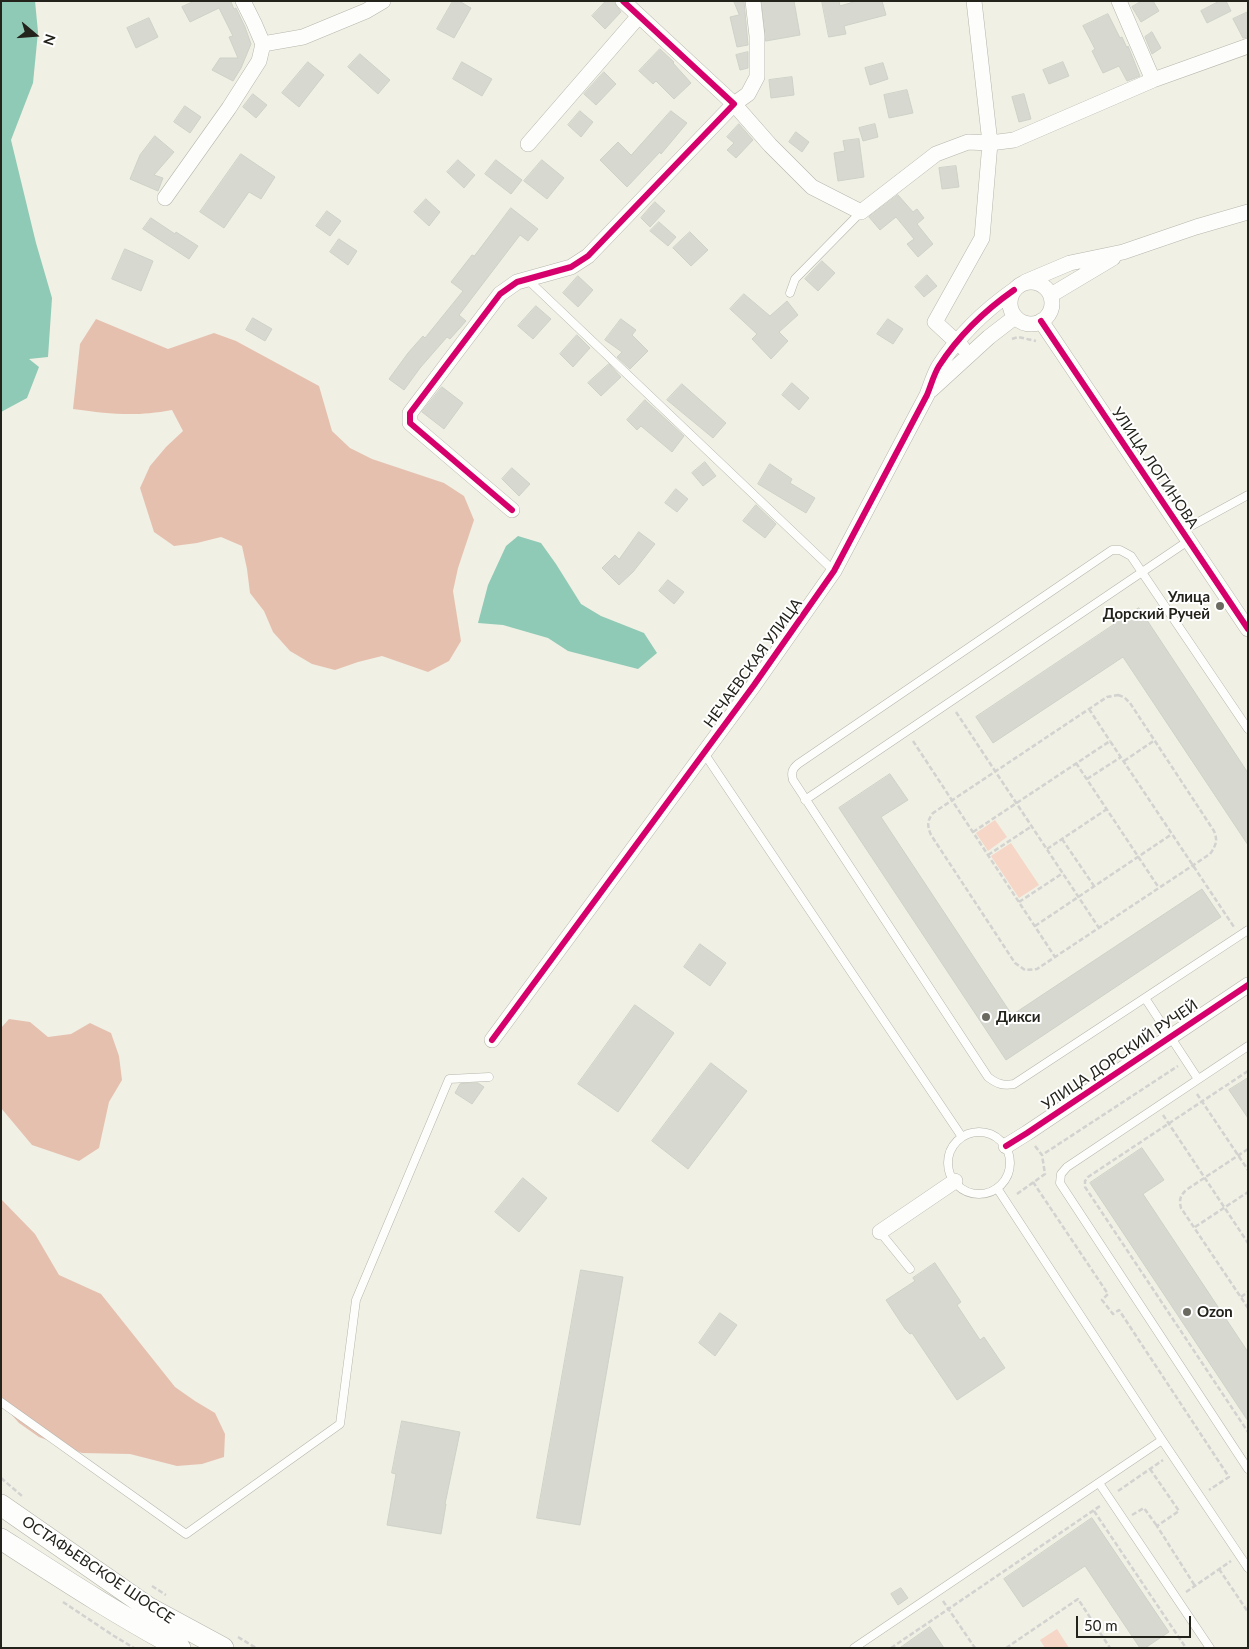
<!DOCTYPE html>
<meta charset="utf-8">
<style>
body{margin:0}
#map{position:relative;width:1249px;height:1649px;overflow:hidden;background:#f0f0e4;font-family:Lato,sans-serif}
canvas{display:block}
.frame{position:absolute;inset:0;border:2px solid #23221b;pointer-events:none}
.north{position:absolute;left:10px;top:10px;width:50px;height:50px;-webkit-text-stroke:4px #fff;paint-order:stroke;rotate:108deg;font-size:14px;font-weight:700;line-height:20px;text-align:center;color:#23221b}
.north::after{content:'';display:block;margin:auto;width:18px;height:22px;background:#23221b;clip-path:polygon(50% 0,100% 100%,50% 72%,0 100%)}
.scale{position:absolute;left:1076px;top:1616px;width:115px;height:22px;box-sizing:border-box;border:2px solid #23221b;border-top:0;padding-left:6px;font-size:15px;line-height:18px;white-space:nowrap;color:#23221b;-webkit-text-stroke:4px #fff;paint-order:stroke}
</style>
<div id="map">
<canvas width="1249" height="1649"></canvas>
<div class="frame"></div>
<div class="north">N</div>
<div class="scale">50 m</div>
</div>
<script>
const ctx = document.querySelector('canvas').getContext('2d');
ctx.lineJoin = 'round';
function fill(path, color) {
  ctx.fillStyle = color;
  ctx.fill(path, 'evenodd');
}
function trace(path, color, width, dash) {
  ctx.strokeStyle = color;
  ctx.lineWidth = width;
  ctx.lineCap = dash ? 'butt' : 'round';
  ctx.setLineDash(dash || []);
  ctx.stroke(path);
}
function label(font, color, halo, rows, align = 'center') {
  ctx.font = font + ' Lato,sans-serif';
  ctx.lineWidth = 4;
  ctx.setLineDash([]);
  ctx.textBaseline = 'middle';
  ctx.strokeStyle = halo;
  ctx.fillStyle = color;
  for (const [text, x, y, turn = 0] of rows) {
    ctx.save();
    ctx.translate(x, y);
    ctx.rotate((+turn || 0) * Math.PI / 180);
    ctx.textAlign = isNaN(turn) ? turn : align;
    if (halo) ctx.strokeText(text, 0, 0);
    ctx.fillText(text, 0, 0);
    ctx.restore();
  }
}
fill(new Path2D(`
 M 995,820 L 1007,837 L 988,851 L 976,833 Z
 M 1011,843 L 1039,885 L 1019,898 L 991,856 Z
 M 1057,1629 L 1069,1648 L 1045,1648 L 1040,1640 Z`), '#f6d6c7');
fill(new Path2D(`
 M 96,319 L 168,349 L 214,333 L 236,341 L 319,386 L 332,431 L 350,448 L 372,459 L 444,483 L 464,496 L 474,520 L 458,568 L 453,591 L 461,641 L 449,661 L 428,672 L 382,656 L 358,662 L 335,670 L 312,664 L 290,651 L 273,632 L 264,611 L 250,593 L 247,569 L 242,546 L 221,537 L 197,543 L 174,546 L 154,532 L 140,488 L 150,466 L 166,447 L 183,431 L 172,410 C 134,417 111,414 73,409 L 80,344 Z
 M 9,1019 L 30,1022 L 48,1037 L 71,1034 L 90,1023 L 111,1033 L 119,1056 L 122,1080 L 109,1102 L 99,1148 L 79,1161 L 32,1145 L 1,1108 L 1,1028 Z
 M 1,1199 L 35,1234 L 59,1275 L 101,1294 L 175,1387 L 195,1401 L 215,1413 L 225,1434 L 224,1457 L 202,1464 L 177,1466 L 130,1454 L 82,1453 L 39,1437 L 19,1423 L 1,1403 Z`), '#e6c0af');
fill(new Path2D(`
 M 1,1 L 35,1 L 38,32 L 33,83 L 11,140 L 36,243 L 52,298 L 48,357 L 29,359 L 39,367 L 27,398 L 1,412 Z
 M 518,536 L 541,543 L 556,564 L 581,604 L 601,616 L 644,633 L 657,653 L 638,669 L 568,651 L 548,638 L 503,625 L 478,623 L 488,585 L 506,546 Z`), '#8fcab6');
const building = new Path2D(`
 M 195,1 L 233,1 L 231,2 L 234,9 L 236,8 L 245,27 L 251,44 L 241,68 L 233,81 L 212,70 L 220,58 L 238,58 L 229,37 L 233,36 L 219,8 L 190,22 L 182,7 Z
 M 453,1 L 459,1 L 471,8 L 454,38 L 437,29 Z
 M 606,1 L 613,1 L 621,12 L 605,29 L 592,16 Z
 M 734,1 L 744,1 L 748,45 L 737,47 L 730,17 L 739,15 Z
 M 762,1 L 794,1 L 800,35 L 766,41 Z
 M 822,1 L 839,1 L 840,6 L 857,1 L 882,1 L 886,15 L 844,26 L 846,34 L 829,37 Z
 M 1142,1 L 1153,1 L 1159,11 L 1141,22 L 1132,7 Z
 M 1220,1 L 1226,1 L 1231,11 L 1207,23 L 1201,11 Z
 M 1248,12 L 1248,37 L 1243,38 L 1233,19 Z
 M 1108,14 L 1120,38 L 1122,37 L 1127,48 L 1128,46 L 1140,76 L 1127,81 L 1119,66 L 1103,73 L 1092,51 L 1095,49 L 1083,26 Z
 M 149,18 L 158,37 L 136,48 L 127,28 Z
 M 1152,32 L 1161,48 L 1152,54 L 1145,37 Z
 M 660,49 L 674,62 L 673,63 L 691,83 L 674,99 L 656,81 L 653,84 L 639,71 Z
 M 748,52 L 748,68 L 740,70 L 736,55 Z
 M 360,54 L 390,80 L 378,94 L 348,67 Z
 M 308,62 L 324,75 L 299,107 L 282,93 Z
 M 462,62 L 492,79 L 482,96 L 453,79 Z
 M 1063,62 L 1069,76 L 1049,84 L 1043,70 Z
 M 883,63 L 888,79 L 870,85 L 865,68 Z
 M 604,72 L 616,84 L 596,105 L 584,94 Z
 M 792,77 L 794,95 L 771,98 L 769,80 Z
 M 907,90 L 913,113 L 889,118 L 884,95 Z
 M 253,94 L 267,105 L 256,118 L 243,107 Z
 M 1024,94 L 1031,119 L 1019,122 L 1012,97 Z
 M 185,106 L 201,117 L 190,133 L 174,122 Z
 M 580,111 L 593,122 L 581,137 L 568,125 Z
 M 671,111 L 687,123 L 661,154 L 660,152 L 627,187 L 600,160 L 618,142 L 631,155 Z
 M 739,124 L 753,140 L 736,158 L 727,150 L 734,143 L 727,137 Z
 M 875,124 L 878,137 L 863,141 L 859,128 Z
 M 796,132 L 809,142 L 802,152 L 789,142 Z
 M 155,136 L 174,152 L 154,175 L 163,178 L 158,191 L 130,179 L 140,155 Z
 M 859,139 L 864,177 L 838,181 L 834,153 L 845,151 L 843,141 Z
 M 241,154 L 275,177 L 261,199 L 249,192 L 224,228 L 200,212 Z
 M 458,160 L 475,175 L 464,188 L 447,172 Z
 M 496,160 L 522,180 L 511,194 L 485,174 Z
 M 542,160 L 564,178 L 547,199 L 524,181 Z
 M 956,166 L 959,187 L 942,189 L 939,168 Z
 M 898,195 L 913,212 L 917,209 L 924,218 L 917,224 L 933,244 L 918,257 L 907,244 L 914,239 L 896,217 L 880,230 L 869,217 Z
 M 426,199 L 440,212 L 429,226 L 414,212 Z
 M 655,202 L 665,211 L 650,227 L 641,218 Z
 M 511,208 L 538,229 L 528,241 L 520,235 L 459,315 L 466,321 L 450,339 L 447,337 L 420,368 L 404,390 L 389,379 L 408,353 L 423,336 L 425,338 L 463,291 L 451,282 L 472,255 L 474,256 Z
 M 327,211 L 341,221 L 330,236 L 316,226 Z
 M 151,218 L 175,234 L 176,232 L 198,246 L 189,259 L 143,229 Z
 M 659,222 L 676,237 L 668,246 L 650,231 Z
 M 690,232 L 708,250 L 691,266 L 673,248 Z
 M 339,239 L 357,251 L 348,265 L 330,252 Z
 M 125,249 L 153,261 L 141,291 L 112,279 Z
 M 822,261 L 835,273 L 818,291 L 805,279 Z
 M 927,275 L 937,286 L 924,297 L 915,287 Z
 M 578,276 L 593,290 L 578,307 L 563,293 Z
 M 744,294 L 770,316 L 787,301 L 798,315 L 779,332 L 788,341 L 771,359 L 752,339 L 757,334 L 730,309 Z
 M 536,306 L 551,319 L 533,339 L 518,326 Z
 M 253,318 L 272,329 L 265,341 L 246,330 Z
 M 621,319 L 636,330 L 632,335 L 648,351 L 630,369 L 617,357 L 622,352 L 605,340 Z
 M 888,319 L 903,329 L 893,344 L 877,334 Z
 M 577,335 L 590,348 L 573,367 L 560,354 Z
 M 609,364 L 621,377 L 601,396 L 588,383 Z
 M 792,383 L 809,398 L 799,410 L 782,395 Z
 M 682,384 L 726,423 L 713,438 L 667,400 Z
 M 442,387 L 463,403 L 444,429 L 422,412 Z
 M 645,400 L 684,436 L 672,452 L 641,426 L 637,430 L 627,420 Z
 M 705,462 L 716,476 L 703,486 L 692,473 Z
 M 770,464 L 792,479 L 790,483 L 815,498 L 806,513 L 758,484 Z
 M 512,468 L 530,484 L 519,496 L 502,479 Z
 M 676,489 L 688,499 L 677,512 L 665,503 Z
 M 756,505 L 776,524 L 765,538 L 743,521 Z
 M 639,532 L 655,544 L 633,572 L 619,585 L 602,568 L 615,555 L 619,559 Z
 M 668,580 L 684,592 L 674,604 L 659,591 Z
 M 1139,608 L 1248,773 L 1248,845 L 1123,657 L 993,743 L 976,717 Z
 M 890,774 L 908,800 L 881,817 L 1012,1015 L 1202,889 L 1221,917 L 1006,1060 L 839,808 Z
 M 700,944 L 726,963 L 710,986 L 684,967 Z
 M 635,1005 L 674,1033 L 618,1112 L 578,1084 Z
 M 711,1063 L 747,1091 L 688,1169 L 652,1141 Z
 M 1248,1078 L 1248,1118 L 1229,1090 Z
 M 478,1083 L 484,1087 L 472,1104 L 455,1093 L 460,1084 Z
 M 1142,1148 L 1164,1180 L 1143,1194 L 1248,1352 L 1248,1421 L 1090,1183 Z
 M 523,1178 L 547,1198 L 519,1232 L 495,1212 Z
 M 935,1263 L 961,1302 L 957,1305 L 980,1340 L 984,1337 L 1005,1368 L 957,1400 L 912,1333 L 910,1334 L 905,1329 L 886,1300 L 915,1281 L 913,1278 Z
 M 581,1270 L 623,1277 L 580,1525 L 537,1518 Z
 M 720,1313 L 737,1325 L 715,1356 L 699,1343 Z
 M 402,1421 L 460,1432 L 445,1504 L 446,1504 L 441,1534 L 387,1525 L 396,1474 L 392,1473 Z
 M 1092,1518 L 1169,1632 L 1145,1648 L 1140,1648 L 1085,1566 L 1023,1607 L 1004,1579 Z
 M 901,1588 L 908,1598 L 898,1605 L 891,1594 Z
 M 930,1627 L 944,1648 L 900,1648 Z`);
fill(building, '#d7d9d1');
trace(building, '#ced1c8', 1);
const lane = new Path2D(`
 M 527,279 L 834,571
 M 790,293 L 795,279 L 861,212
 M 1182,531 L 1248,495
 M 1248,729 L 1131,556 L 1120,550 L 1112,550 L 798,764 C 792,769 791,773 793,780 L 988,1077 C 997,1084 1003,1086 1014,1084 L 1248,930
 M 704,753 L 962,1137
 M 805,800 L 1188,541
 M 1145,998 L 1198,1079
 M 1248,1046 L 1067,1167 L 1061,1174 L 1060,1183 L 1248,1469
 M948 1163a31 31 0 1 1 62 0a31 31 0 1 1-62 0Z
 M 997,1188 L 1162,1440 L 1248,1568
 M 880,1232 L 910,1269
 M 1,1402 L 186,1534 L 340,1424 L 356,1300 L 449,1079 L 489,1077
 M 1099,1483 L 1210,1648
 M 854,1648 L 1162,1440`);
const street = new Path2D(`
 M 753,1 L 757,36 L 757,77 L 748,94 L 734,104 L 770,145 L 812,187 L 861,212 L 936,154 L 968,142 L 990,143 L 1014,140 L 1153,80 L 1248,46
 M 1119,1 L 1153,80
 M 263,44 L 303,37 L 366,11 L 383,1
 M 528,144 L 638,17
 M 165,198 L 229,108 L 259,61 L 263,44 L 254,23 L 243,1
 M1010 303a21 21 0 1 1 42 0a21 21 0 1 1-42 0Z
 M 1025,282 L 1070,263 L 1123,252 L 1196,227 L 1248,212
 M 1051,295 L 1113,258
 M 1041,321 L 1248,629
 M 962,347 L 935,322 L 982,238 L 990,143 L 974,1
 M 931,390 L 989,337 L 1015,317
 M 512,510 L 410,423 L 410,413 L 500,294 L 517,282 L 571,267 L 588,256 L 734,104 L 623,1
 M 492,1040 L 754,685 L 834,571 L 927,395 C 931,385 934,374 939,366 C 959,335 984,311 1014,290
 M 1006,1146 L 1027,1133 L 1248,985
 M 880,1232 L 955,1181`);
const secondary = new Path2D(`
 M 1,1505 L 149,1608 L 223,1648
 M 1,1539 C 60,1577 118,1615 180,1648`);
trace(lane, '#b6b5ac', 9);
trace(street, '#b6b5ac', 16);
trace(secondary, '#b6b5ac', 22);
trace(new Path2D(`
 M 1012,339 L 1018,337 L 1036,341
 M 1118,695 L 1124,697 L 1130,703 L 1214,831 C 1218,841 1216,845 1210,854 L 1037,969 L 1025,970 L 1015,963 L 931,835 C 927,825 927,821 933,813 L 1107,697 Z
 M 1089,709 L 1110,741
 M 956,712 L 1099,928
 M 913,741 L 1055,957
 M 1124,761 L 1155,740
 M 1076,763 L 1159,888
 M 1087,779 L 1121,757
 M 973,832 L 1110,741 L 1234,927
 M 1062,839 L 1094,886
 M 1047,849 L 1107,809
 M 988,855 L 1032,826
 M 1019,902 L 1063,873
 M 1035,926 L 1172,834
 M 1248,1071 L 1088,1177 L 1085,1181 L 1085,1187 L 1248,1432
 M 1197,1094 L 1248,1170
 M 1163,1115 L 1248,1243
 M 1035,1146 L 1042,1155 L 1178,1066
 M 1248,1149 L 1186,1190 C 1180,1196 1179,1200 1181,1208 L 1248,1308
 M 1033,1182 L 1108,1294 L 1102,1300 L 1113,1314 L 1119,1310 L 1229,1477 L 1209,1490
 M 1017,1194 L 1045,1174 L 1042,1155
 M 1195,1227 L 1248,1192
 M 1241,1297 L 1248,1292
 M 1150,1469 L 1179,1511 L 1157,1526 L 1195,1586
 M 1,1478 L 22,1496
 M 1118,1491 L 1163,1460
 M 1094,1511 L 1186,1648
 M 1132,1515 L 1144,1508 L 1157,1526
 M 1219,1569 L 1248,1612
 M 152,1586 L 166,1595
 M 1186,1592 L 1231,1561
 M 943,1601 L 975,1648
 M 63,1602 L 114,1636 L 134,1648
 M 238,1637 L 256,1648
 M 891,1648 L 1100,1506
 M 1006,1648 L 1078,1599 L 1110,1648`), '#d2d2d0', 2.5, [5, 2.5]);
trace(lane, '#fdfdfb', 8);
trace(street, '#fdfdfb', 15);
trace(secondary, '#fdfdfb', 21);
trace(new Path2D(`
 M 1041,321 L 1248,629
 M 512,510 L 410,423 L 410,413 L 500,294 L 517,282 L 571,267 L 588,256 L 734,104 L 623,1
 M 492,1040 L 754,685 L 834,571 L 927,395 C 931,385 934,374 939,366 C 959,335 984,311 1014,290
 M 1006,1146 L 1027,1133 L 1248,985`), '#d6006c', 6);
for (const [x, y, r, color] of [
 [1220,606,5,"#6b6a61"],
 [986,1017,5,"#6b6a61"],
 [1187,1312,5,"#6b6a61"]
]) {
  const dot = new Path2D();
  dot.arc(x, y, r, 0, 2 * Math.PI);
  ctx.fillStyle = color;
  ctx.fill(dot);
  trace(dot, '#fff', 2);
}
label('15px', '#23221b', '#fff', [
 ["УЛИЦА ЛОГИНОВА",1155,468,56],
 ["НЕЧАЕВСКАЯ УЛИЦА",753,663,-54],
 ["УЛИЦА ДОРСКИЙ РУЧЕЙ",1120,1055,-34],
 ["ОСТАФЬЕВСКОЕ ШОССЕ",98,1570,34]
]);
label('bold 15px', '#23221b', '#fff', [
 ["Улица",1210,597,"right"],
 ["Дорский Ручей",1210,614,"right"],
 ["Дикси",996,1017],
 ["Ozon",1197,1312]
], 'left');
</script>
